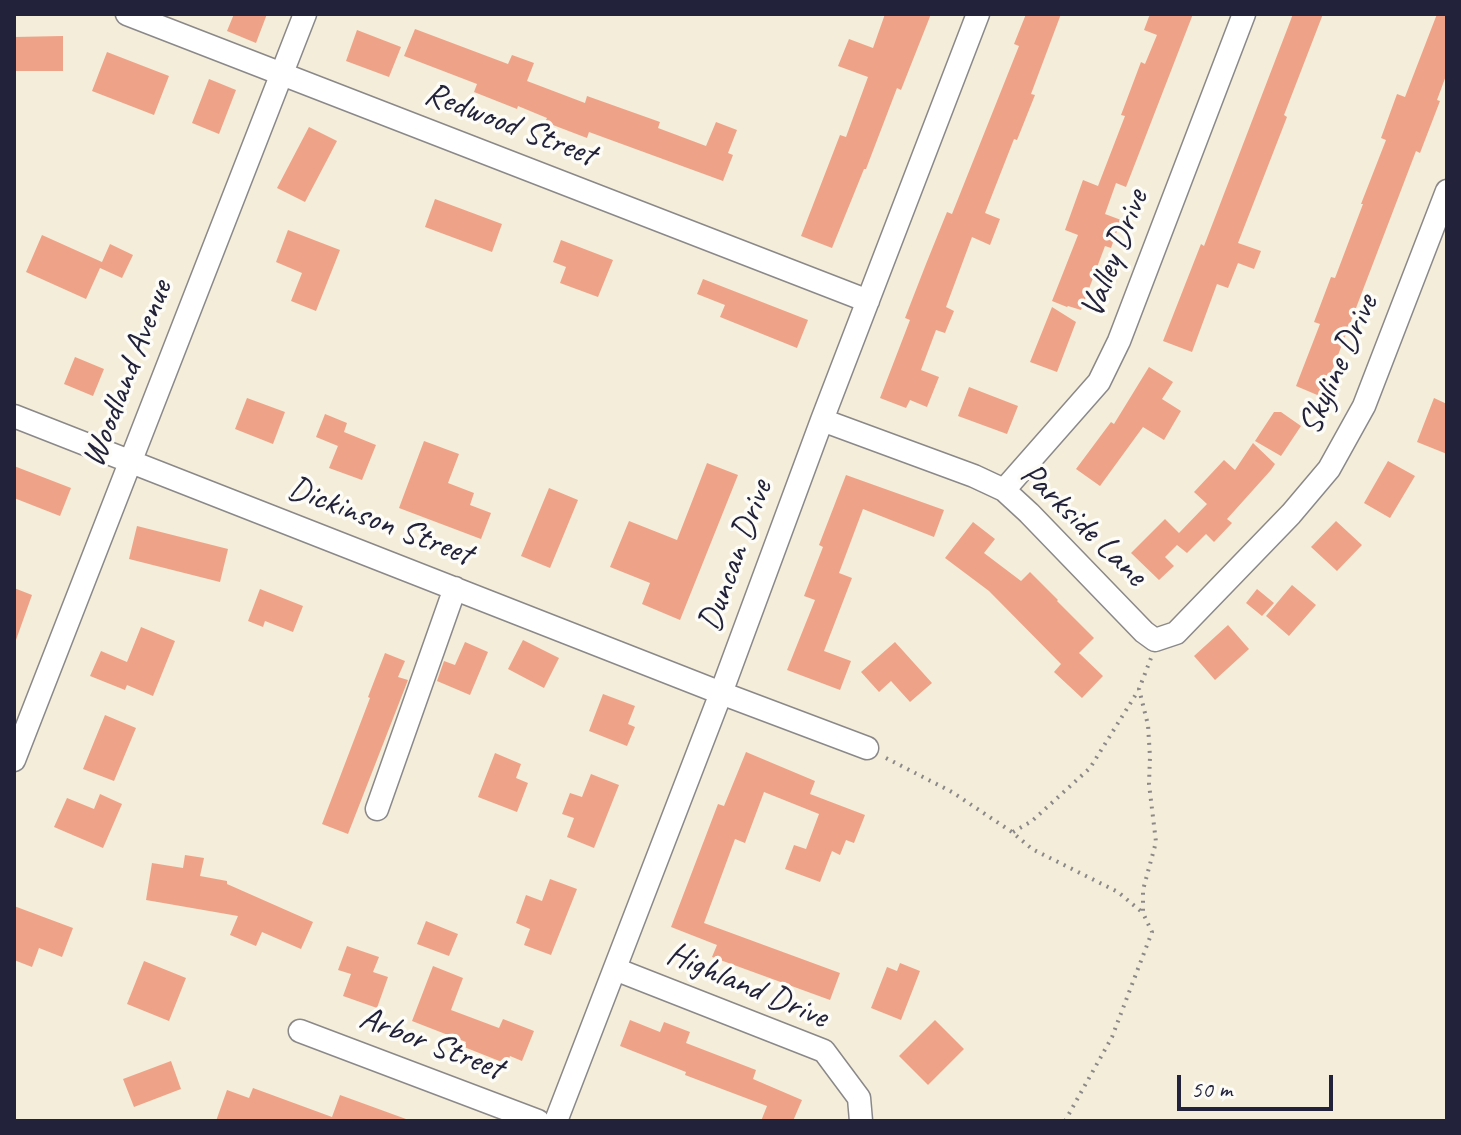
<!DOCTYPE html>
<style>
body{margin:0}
#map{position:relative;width:1461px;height:1135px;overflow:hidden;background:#f4edd9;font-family:Caveat,sans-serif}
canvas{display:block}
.frame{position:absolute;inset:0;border:16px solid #22223b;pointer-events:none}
.scale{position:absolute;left:1177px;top:1075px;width:156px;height:36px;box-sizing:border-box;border:4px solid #22223b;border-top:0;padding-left:10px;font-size:24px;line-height:28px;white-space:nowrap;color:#22223b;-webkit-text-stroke:6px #fdfcf7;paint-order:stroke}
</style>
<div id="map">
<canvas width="1461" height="1135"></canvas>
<div class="frame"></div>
<div class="scale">50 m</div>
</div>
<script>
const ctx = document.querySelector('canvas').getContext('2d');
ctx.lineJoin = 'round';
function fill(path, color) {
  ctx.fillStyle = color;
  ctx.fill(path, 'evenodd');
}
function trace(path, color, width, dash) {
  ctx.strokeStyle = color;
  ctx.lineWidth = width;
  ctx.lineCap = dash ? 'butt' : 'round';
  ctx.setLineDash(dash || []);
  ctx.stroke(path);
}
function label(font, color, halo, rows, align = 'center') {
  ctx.font = font + ' Caveat,sans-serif';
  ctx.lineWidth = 7;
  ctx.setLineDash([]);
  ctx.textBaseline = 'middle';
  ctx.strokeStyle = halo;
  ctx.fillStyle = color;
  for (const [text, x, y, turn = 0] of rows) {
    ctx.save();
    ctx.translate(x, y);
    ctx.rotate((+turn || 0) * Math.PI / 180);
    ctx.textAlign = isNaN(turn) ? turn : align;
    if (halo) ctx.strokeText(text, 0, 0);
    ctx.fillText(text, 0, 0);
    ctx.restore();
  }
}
fill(new Path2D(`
 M 234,14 L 267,14 L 256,43 L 227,31 Z
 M 885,14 L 931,14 L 901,90 L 897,88 L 866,169 L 864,169 L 832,248 L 801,236 L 840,135 L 846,137 L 868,77 L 838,66 L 849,39 L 873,48 Z
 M 1026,14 L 1061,14 L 1031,94 L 1035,95 L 1017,140 L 1014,139 L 985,213 L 1000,219 L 990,245 L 972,237 L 946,307 L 954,311 L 945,333 L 936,330 L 921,370 L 939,377 L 927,407 L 910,400 L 906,408 L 880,398 L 910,320 L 905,318 L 926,264 L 947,212 L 952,214 L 1019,46 L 1014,44 Z
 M 1150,14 L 1193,14 L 1126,187 L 1116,183 L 1105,214 L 1121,220 L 1111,248 L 1105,246 L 1081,310 L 1068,306 L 1067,307 L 1052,301 L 1078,235 L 1065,230 L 1083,180 L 1098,186 L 1125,116 L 1121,115 L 1141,62 L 1145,64 L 1157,35 L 1144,30 Z
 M 1293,14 L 1323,14 L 1284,115 L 1287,117 L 1238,243 L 1261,251 L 1254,269 L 1238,263 L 1228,288 L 1217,284 L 1192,352 L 1163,341 L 1201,244 L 1204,246 Z
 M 1437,14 L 1447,14 L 1447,73 L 1437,100 L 1440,101 L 1420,153 L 1416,151 L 1322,397 L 1296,386 L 1320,324 L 1314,322 L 1331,277 L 1335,278 L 1363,204 L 1361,204 L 1386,140 L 1381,138 L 1397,94 L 1405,97 Z
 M 415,29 L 508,64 L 512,55 L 534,63 L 527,81 L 585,103 L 587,96 L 660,122 L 658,128 L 706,146 L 716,122 L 737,130 L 728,153 L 733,155 L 723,181 L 589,132 L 587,138 L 545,122 L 547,118 L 518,106 L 517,109 L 474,92 L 477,84 L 404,56 Z
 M 357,30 L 401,47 L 389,77 L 346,61 Z
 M 63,36 L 63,71 L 14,71 L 14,37 Z
 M 107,52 L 169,76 L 154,115 L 92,91 Z
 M 209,79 L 236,90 L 219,134 L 192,123 Z
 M 309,127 L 337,141 L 305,202 L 277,188 Z
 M 435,199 L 502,224 L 492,252 L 425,227 Z
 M 288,230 L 340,250 L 316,311 L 291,301 L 302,273 L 276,262 Z
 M 42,235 L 102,262 L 110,244 L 133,255 L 122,278 L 100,268 L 86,299 L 26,272 Z
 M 561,240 L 613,260 L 598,297 L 560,283 L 566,267 L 553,262 Z
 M 703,279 L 808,320 L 797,348 L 720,317 L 725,305 L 697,294 Z
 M 1052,307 L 1076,322 L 1057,372 L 1030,362 Z
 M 75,357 L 104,369 L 93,396 L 64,384 Z
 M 1149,367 L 1173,382 L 1162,399 L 1181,411 L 1164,440 L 1143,427 L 1100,486 L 1076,469 L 1111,422 L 1114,424 Z
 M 969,387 L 1018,406 L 1007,434 L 958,416 Z
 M 247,398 L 285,412 L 273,444 L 235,429 Z
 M 1434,398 L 1447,404 L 1447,454 L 1417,442 Z
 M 1274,412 L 1281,412 L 1301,426 L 1281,456 L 1255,441 Z
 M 325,414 L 347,423 L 344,432 L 376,445 L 362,480 L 329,468 L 340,441 L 338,446 L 316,437 Z
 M 424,441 L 459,454 L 448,483 L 474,493 L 470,505 L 491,513 L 481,539 L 399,508 Z
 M 1253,443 L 1275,464 L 1271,470 L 1227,519 L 1232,523 L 1214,542 L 1206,534 L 1187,553 L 1177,545 L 1165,557 L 1174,566 L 1159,580 L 1131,553 L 1165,519 L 1179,533 L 1207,504 L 1194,492 L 1224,460 L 1235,470 Z
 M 1388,461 L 1415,476 L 1390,518 L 1364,503 Z
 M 707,463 L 738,475 L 680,620 L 642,604 L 650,583 L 610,567 L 629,521 L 677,540 Z
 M 14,466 L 71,488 L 60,516 L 14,498 Z
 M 846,475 L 944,510 L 934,537 L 863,509 L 839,573 L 852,578 L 824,651 L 851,661 L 840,690 L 787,670 L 815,600 L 804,596 L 823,547 L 819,545 Z
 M 549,488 L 578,500 L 550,568 L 521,556 Z
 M 1336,521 L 1362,545 L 1337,571 L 1311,547 Z
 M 973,522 L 995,539 L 984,553 L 1021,581 L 1030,572 L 1058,600 L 1057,601 L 1094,638 L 1079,653 L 1103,676 L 1082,698 L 1054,672 L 1061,664 L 989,591 L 945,558 Z
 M 137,526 L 228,549 L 220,582 L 129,559 Z
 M 1292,585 L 1316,605 L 1289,636 L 1266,616 Z
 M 14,588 L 32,595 L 16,640 L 14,640 Z
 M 260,589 L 303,606 L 293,632 L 265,621 L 263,627 L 248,621 Z
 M 1257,589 L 1274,603 L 1262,616 L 1246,603 Z
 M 1228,625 L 1249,649 L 1215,680 L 1194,656 Z
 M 141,627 L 175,641 L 153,696 L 127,685 L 125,690 L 90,676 L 101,651 L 127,662 Z
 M 523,640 L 559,658 L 544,688 L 508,669 Z
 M 465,642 L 488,652 L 470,695 L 437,681 L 444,661 L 455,665 Z
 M 895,642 L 932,683 L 910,702 L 891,681 L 879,692 L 861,672 Z
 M 385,653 L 405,661 L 398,677 L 408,680 L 348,834 L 322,824 L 370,698 L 368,697 Z
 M 603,694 L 635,706 L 628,724 L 635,727 L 627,746 L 589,731 Z
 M 105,715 L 136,728 L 114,781 L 83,769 Z
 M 746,752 L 815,781 L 810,794 L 865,815 L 854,843 L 846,840 L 840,855 L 832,851 L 820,882 L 785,869 L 794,845 L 806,849 L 819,814 L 764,792 L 745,843 L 735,839 L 704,923 L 840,973 L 830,1000 L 712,957 L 717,945 L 671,927 L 718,804 L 724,806 Z
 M 495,753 L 521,764 L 516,778 L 528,783 L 517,812 L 478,797 Z
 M 591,774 L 619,785 L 594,848 L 567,837 L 574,818 L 562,814 L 570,793 L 582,797 Z
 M 100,794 L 122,804 L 103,848 L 54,827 L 67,798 L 94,809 Z
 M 185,855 L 204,858 L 200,876 L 227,881 L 227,884 L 313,922 L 301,949 L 262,932 L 256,946 L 230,935 L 238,916 L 146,900 L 152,863 L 183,868 Z
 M 550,879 L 577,889 L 551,955 L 524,945 L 530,929 L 516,923 L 526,895 L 542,901 Z
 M 14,906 L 73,928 L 62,957 L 39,948 L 32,967 L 14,960 Z
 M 426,921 L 458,934 L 449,956 L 417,944 Z
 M 347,946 L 379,957 L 373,972 L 388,977 L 377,1008 L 343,996 L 351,974 L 338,970 Z
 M 144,961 L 186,978 L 169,1021 L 127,1004 Z
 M 900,963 L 920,971 L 901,1020 L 871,1008 L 887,967 L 897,971 Z
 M 433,966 L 463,978 L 451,1010 L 499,1028 L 503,1019 L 534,1031 L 522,1061 L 510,1056 L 507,1064 L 464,1047 L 466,1042 L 412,1021 Z
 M 630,1020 L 660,1032 L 664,1022 L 690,1032 L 686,1043 L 756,1070 L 753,1079 L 802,1100 L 793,1121 L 761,1121 L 767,1106 L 685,1075 L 686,1072 L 620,1046 Z
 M 935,1020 L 964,1049 L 928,1085 L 899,1056 Z
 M 171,1061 L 181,1089 L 134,1107 L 123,1079 Z
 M 253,1088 L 332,1117 L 340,1095 L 406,1119 L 406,1121 L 216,1121 L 227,1090 L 249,1098 Z`), '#eea388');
const minor = new Path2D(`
 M 127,14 L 868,301
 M 14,416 L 721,693 L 867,748
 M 822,420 L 974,476 L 1004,490 L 1029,513 L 1144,632 L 1155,640 L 1176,633 L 1291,514 L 1329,469 L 1364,406 L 1447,191
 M 1004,490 L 1099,382 L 1119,341 L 1244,14
 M 14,760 L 305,14
 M 377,809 L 455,588
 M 615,969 L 824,1051 L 859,1098 L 861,1121
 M 300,1031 L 538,1121
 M 556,1121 L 721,693 L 822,420 L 978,14`);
trace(minor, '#8b888a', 25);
trace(new Path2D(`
 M 886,758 L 952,792 L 1012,832 L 1032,849 L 1118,892 L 1143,913
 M 1013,832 L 1032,821 L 1090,768 L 1138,691
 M 1065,1121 L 1112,1037 L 1152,932 L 1143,913 L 1143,890 L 1156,842 L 1149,784 L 1150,757 L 1148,725 L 1139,689 L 1151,658`), '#8b888a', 4, [2, 6]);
trace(minor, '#fff', 22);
label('34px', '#22223b', '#fdfcf7', [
 ["Redwood Street",510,125,21],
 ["Valley Drive",1115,254,-69],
 ["Skyline Drive",1339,365,-66],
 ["Woodland Avenue",128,374,-69],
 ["Dickinson Street",380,522,21],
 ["Parkside Lane",1083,525,44],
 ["Duncan Drive",736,556,-70],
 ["Highland Drive",747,986,23],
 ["Arbor Street",431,1044,21]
]);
</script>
